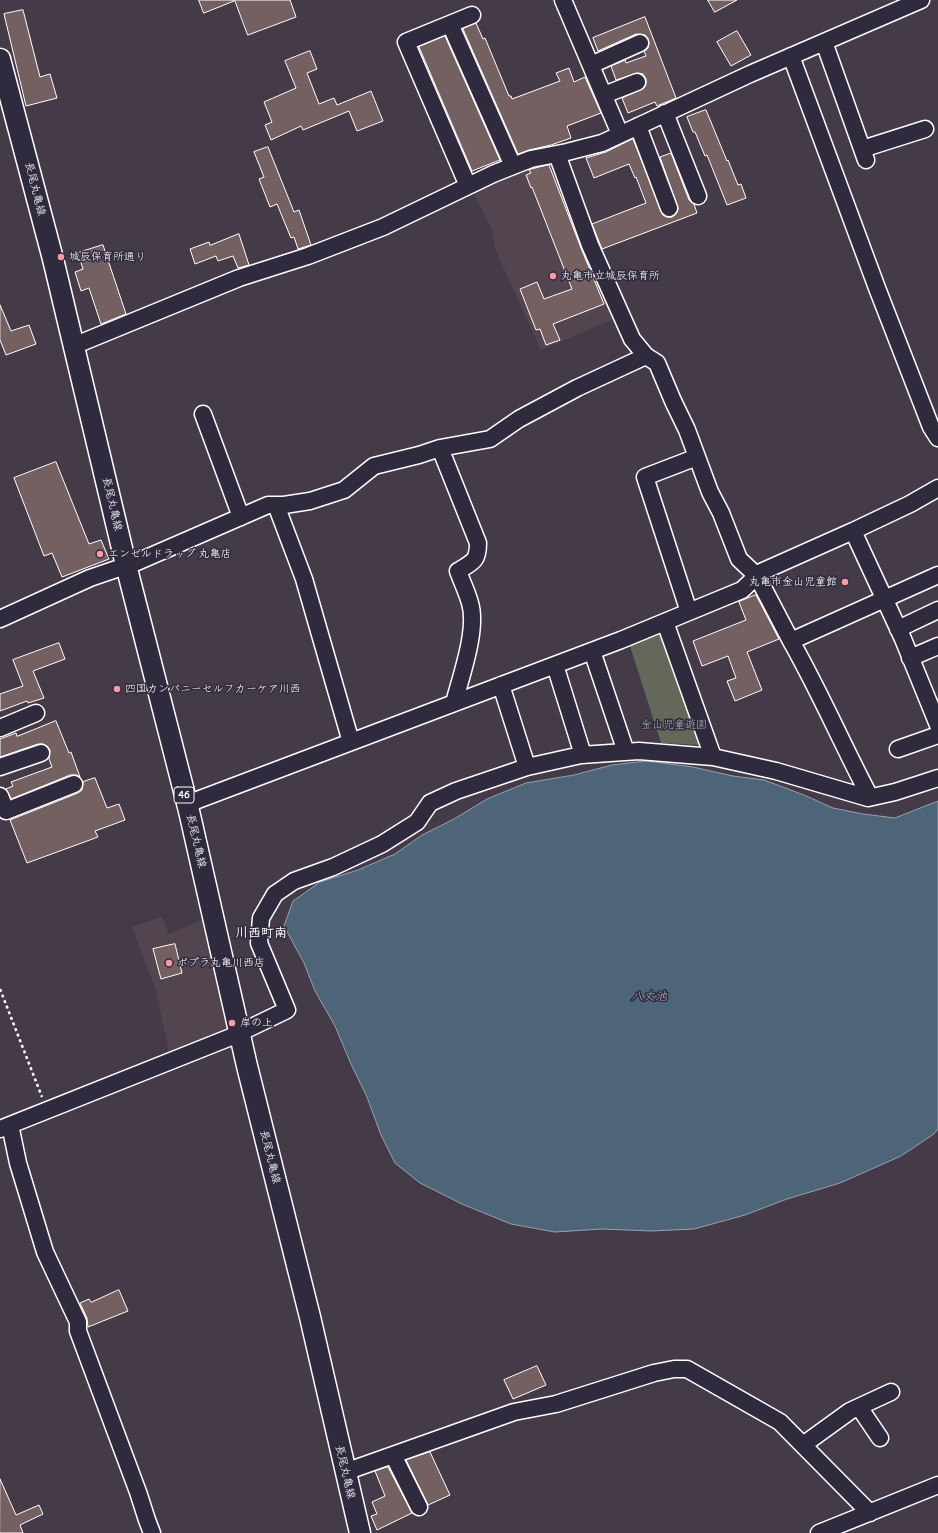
<!DOCTYPE html>
<meta charset="utf-8">
<style>
body{margin:0}
canvas{display:block;background:#443a48}
</style>
<canvas width="938" height="1533"></canvas>
<script>
const ctx = document.querySelector('canvas').getContext('2d');
ctx.lineJoin = 'round';
function fill(path, color) {
  ctx.fillStyle = color;
  ctx.fill(path, 'evenodd');
}
function trace(path, color, width, dash) {
  ctx.strokeStyle = color;
  ctx.lineWidth = width;
  ctx.lineCap = dash ? 'butt' : 'round';
  ctx.setLineDash(dash || []);
  ctx.stroke(path);
}
function label(font, color, halo, rows, align = 'center') {
  ctx.font = font + ' Delius,"Klee One",sans-serif';
  ctx.lineWidth = 3;
  ctx.setLineDash([]);
  ctx.textBaseline = 'middle';
  ctx.strokeStyle = halo;
  ctx.fillStyle = color;
  for (const [text, x, y, turn = 0] of rows) {
    ctx.save();
    ctx.translate(x, y);
    ctx.rotate((+turn || 0) * Math.PI / 180);
    ctx.textAlign = isNaN(turn) ? turn : align;
    if (halo) ctx.strokeText(text, 0, 0);
    ctx.fillText(text, 0, 0);
    ctx.restore();
  }
}
fill(new Path2D(`
 M 551,159 L 616,318 L 541,350 L 495,249 L 492,230 L 473,192 L 477,187 Z
 M 162,917 L 169,934 L 206,918 L 232,1031 L 170,1057 L 156,990 L 132,927 Z`), '#524550');
fill(new Path2D(`
 M 659,633 L 664,637 L 700,745 L 661,743 L 629,643 Z`), '#63685a');
const water = new Path2D(`
 M 647,761 L 693,767 L 733,776 L 764,780 L 804,795 L 833,808 L 863,814 L 895,818 L 938,801 L 938,1129 L 934,1134 L 901,1156 L 840,1183 L 787,1199 L 745,1215 L 694,1229 L 651,1231 L 602,1229 L 555,1232 L 511,1224 L 462,1204 L 420,1183 L 395,1163 L 381,1135 L 367,1097 L 351,1064 L 335,1026 L 315,991 L 304,963 L 284,926 L 293,901 L 320,882 L 358,870 L 395,854 L 422,835 L 454,819 L 487,799 L 526,783 L 574,775 L 612,765 Z`);
fill(water, '#4e6478');
trace(water, '#95a2ae', 1);
const building = new Path2D(`
 M 199,0 L 234,0 L 234,1 L 204,13 Z
 M 235,0 L 290,0 L 296,17 L 248,35 Z
 M 708,0 L 737,0 L 715,12 Z
 M 23,10 L 40,77 L 50,74 L 57,98 L 26,106 L 4,14 Z
 M 645,17 L 676,98 L 657,106 L 655,102 L 628,113 L 622,98 L 644,88 L 646,84 L 646,79 L 643,74 L 638,73 L 616,80 L 611,66 L 625,60 L 626,63 L 646,56 L 644,51 L 648,48 L 649,44 L 648,39 L 645,35 L 636,34 L 598,51 L 593,38 Z
 M 476,23 L 483,39 L 485,38 L 509,96 L 511,96 L 512,99 L 560,81 L 556,73 L 569,68 L 574,82 L 585,77 L 601,113 L 567,126 L 571,138 L 551,145 L 529,150 L 518,154 L 463,29 Z
 M 737,31 L 751,55 L 731,66 L 717,42 Z
 M 445,36 L 500,160 L 472,171 L 419,47 Z
 M 310,51 L 317,69 L 307,73 L 319,104 L 334,98 L 337,105 L 371,91 L 383,121 L 357,131 L 349,111 L 303,130 L 301,126 L 271,140 L 265,125 L 272,122 L 264,102 L 296,88 L 285,61 Z
 M 706,110 L 727,161 L 728,160 L 738,185 L 741,184 L 746,198 L 727,205 L 707,155 L 705,156 L 695,132 L 693,132 L 687,117 Z
 M 633,139 L 663,215 L 667,217 L 672,217 L 676,214 L 678,209 L 660,157 L 671,153 L 689,200 L 694,204 L 697,213 L 602,249 L 592,224 L 646,203 L 636,177 L 635,178 L 629,164 L 594,178 L 586,158 L 606,152 Z
 M 268,147 L 294,212 L 299,210 L 311,245 L 298,249 L 294,237 L 291,238 L 277,204 L 270,207 L 259,179 L 264,177 L 254,152 Z
 M 549,165 L 581,248 L 604,304 L 553,324 L 560,340 L 546,345 L 540,329 L 536,330 L 520,289 L 537,282 L 544,299 L 572,289 L 532,187 L 531,188 L 526,175 L 531,173 L 529,170 Z
 M 239,234 L 249,265 L 238,268 L 233,256 L 218,261 L 216,256 L 195,264 L 190,249 L 209,242 L 210,245 Z
 M 103,245 L 126,314 L 101,324 L 89,288 L 81,291 L 75,272 L 83,269 L 78,253 Z
 M 0,305 L 11,331 L 29,325 L 36,344 L 6,355 L 0,340 Z
 M 56,462 L 89,544 L 101,540 L 109,559 L 62,577 L 52,553 L 44,556 L 14,478 Z
 M 756,595 L 779,639 L 747,652 L 762,690 L 735,701 L 727,681 L 736,678 L 728,656 L 702,666 L 693,641 L 746,620 L 739,602 Z
 M 59,643 L 65,659 L 33,671 L 44,698 L 28,703 L 27,701 L 0,711 L 0,694 L 23,686 L 13,660 Z
 M 56,721 L 69,753 L 71,752 L 80,777 L 76,775 L 70,775 L 11,799 L 6,789 L 13,786 L 11,782 L 52,767 L 49,759 L 50,750 L 47,746 L 43,744 L 38,744 L 0,757 L 0,739 L 16,733 L 17,736 Z
 M 95,778 L 107,808 L 119,804 L 125,820 L 95,831 L 98,837 L 27,863 L 10,820 L 78,793 L 82,790 L 83,782 Z
 M 175,944 L 182,973 L 161,979 L 153,949 Z
 M 119,1290 L 128,1311 L 88,1327 L 87,1318 L 80,1303 L 89,1299 L 91,1302 Z
 M 537,1366 L 546,1385 L 513,1399 L 504,1380 Z
 M 430,1452 L 450,1495 L 428,1505 L 406,1460 Z
 M 388,1467 L 412,1513 L 377,1530 L 371,1516 L 377,1514 L 372,1502 L 385,1496 L 375,1471 Z
 M 0,1479 L 16,1515 L 39,1505 L 43,1514 L 20,1525 L 23,1533 L 0,1533 Z`);
fill(building, '#746061');
trace(building, '#fff', 1);
const minor = new Path2D(`
 M 563,0 L 620,134
 M 450,24 L 513,166
 M 824,42 L 866,160
 M 791,56 L 877,288 L 931,427 L 938,438
 M 591,65 L 640,43
 M 604,95 L 637,82
 M 665,113 L 698,196
 M 638,126 L 669,208
 M 862,149 L 925,129
 M 557,154 L 590,245 L 632,339 L 646,356 L 657,363 L 673,401 L 687,430 L 710,492 L 721,513 L 739,559 L 757,576 L 791,641 L 938,575
 M 468,186 L 406,42 L 472,15
 M 74,344 L 83,342 L 239,278 L 308,256 L 383,227 L 493,174 L 513,166 L 531,159 L 567,152 L 602,143 L 750,74 L 921,0
 M 203,414 L 241,517
 M 440,448 L 478,543 C 478,561 473,562 458,571 C 462,582 467,592 470,603 C 478,629 461,676 454,703
 M 276,505 L 304,579 L 351,742
 M 853,531 L 903,639 L 938,725
 M 689,612 L 645,477 L 697,457
 M 0,619 L 90,578 L 137,562 L 268,505 L 284,505 L 310,501 L 344,490 L 374,466 L 419,455 L 440,448 L 490,439 L 519,419 L 577,388 L 646,356
 M 665,622 L 713,757
 M 898,629 L 938,610
 M 791,641 C 820,692 843,746 870,797
 M 592,651 L 626,752
 M 910,658 L 938,646
 M 555,665 L 583,755
 M 501,685 L 527,767
 M 0,728 L 36,713
 M 898,749 L 938,735
 M 0,767 L 41,753
 M 0,796 L 6,811 L 74,784
 M 187,804 L 621,640 L 742,590 L 761,572 L 853,531 L 910,504 L 938,488
 M 10,1125 L 18,1163 L 45,1252 L 78,1322 L 78,1331 L 138,1492 L 147,1520 L 152,1533
 M 0,1129 L 231,1037 L 287,1010 L 259,943 L 261,918 L 275,894 L 294,881 L 333,867 L 382,844 L 417,822 L 430,803 L 456,791 L 527,767 L 581,755 L 639,751 L 713,757 L 776,771 L 868,798 L 895,792 L 938,778
 M 859,1407 L 880,1438
 M 803,1445 L 850,1411 L 891,1392
 M 393,1455 L 419,1507
 M 345,1472 L 514,1412 L 556,1404 L 654,1373 L 674,1369 L 687,1369 L 780,1422 L 870,1513
 M 819,1533 L 938,1485`);
const major = new Path2D(`
 M 0,59 L 53,259 L 126,565 L 189,811 L 247,1066 L 310,1317 L 360,1533`);
trace(minor, '#fff', 19);
trace(major, '#fff', 23);
trace(new Path2D(`
 M 0,989 L 42,1097`), '#fff', 2.5, [3, 3]);
trace(minor, '#2f2a3d', 16);
trace(major, '#2f2a3d', 20);
for (const [x, y, r, color] of [
 [61,257,4,"#ff9aa2"],
 [553,276,4,"#ff9aa2"],
 [100,554,4,"#ff9aa2"],
 [845,582,4,"#ff9aa2"],
 [117,689,4,"#ff9aa2"],
 [169,963,4,"#ff9aa2"],
 [232,1023,4,"#ff9aa2"]
]) {
  const dot = new Path2D();
  dot.arc(x, y, r, 0, 2 * Math.PI);
  ctx.fillStyle = color;
  ctx.fill(dot);
  trace(dot, '#2f2a3d', 1.5);
}
for (const [x, y, w] of [
 [184,795,20]
]) {
  const box = new Path2D();
  box.roundRect(x - w / 2, y - 8, w, 16, 3);
  ctx.fillStyle = '#2f2a3d';
  ctx.fill(box);
  trace(box, '#fff', 1);
}
label('bold 10px', '#fff', null, [
 ["46",184,795]
]);
label('11px', '#fff', '#2f2a3d', [
 ["長尾丸亀線",35,189,76],
 ["長尾丸亀線",112,504,77],
 ["長尾丸亀線",196,841,77],
 ["長尾丸亀線",270,1157,76],
 ["長尾丸亀線",345,1472,77]
]);
label('11px', '#fff', '#2f2a3d', [
 ["城辰保育所通り",69,257],
 ["丸亀市立城辰保育所",561,276],
 ["エンゼルドラッグ 丸亀店",108,554],
 ["丸亀市金山児童館",837,582,"right"],
 ["四国カンパニーセルフカーケア川西",125,689],
 ["ポプラ丸亀川西店",177,963],
 ["岸の上",240,1023]
], 'left');
label('11px', '#b1b4ac', '#2f2a3d', [
 ["金山児童遊園",674,725]
]);
label('italic 12px', '#afb9c2', '#2f2a3d', [
 ["八丈池",649,997]
]);
label('bold 13px', '#fff', '#2f2a3d', [
 ["川西町南",261,933]
]);
</script>
